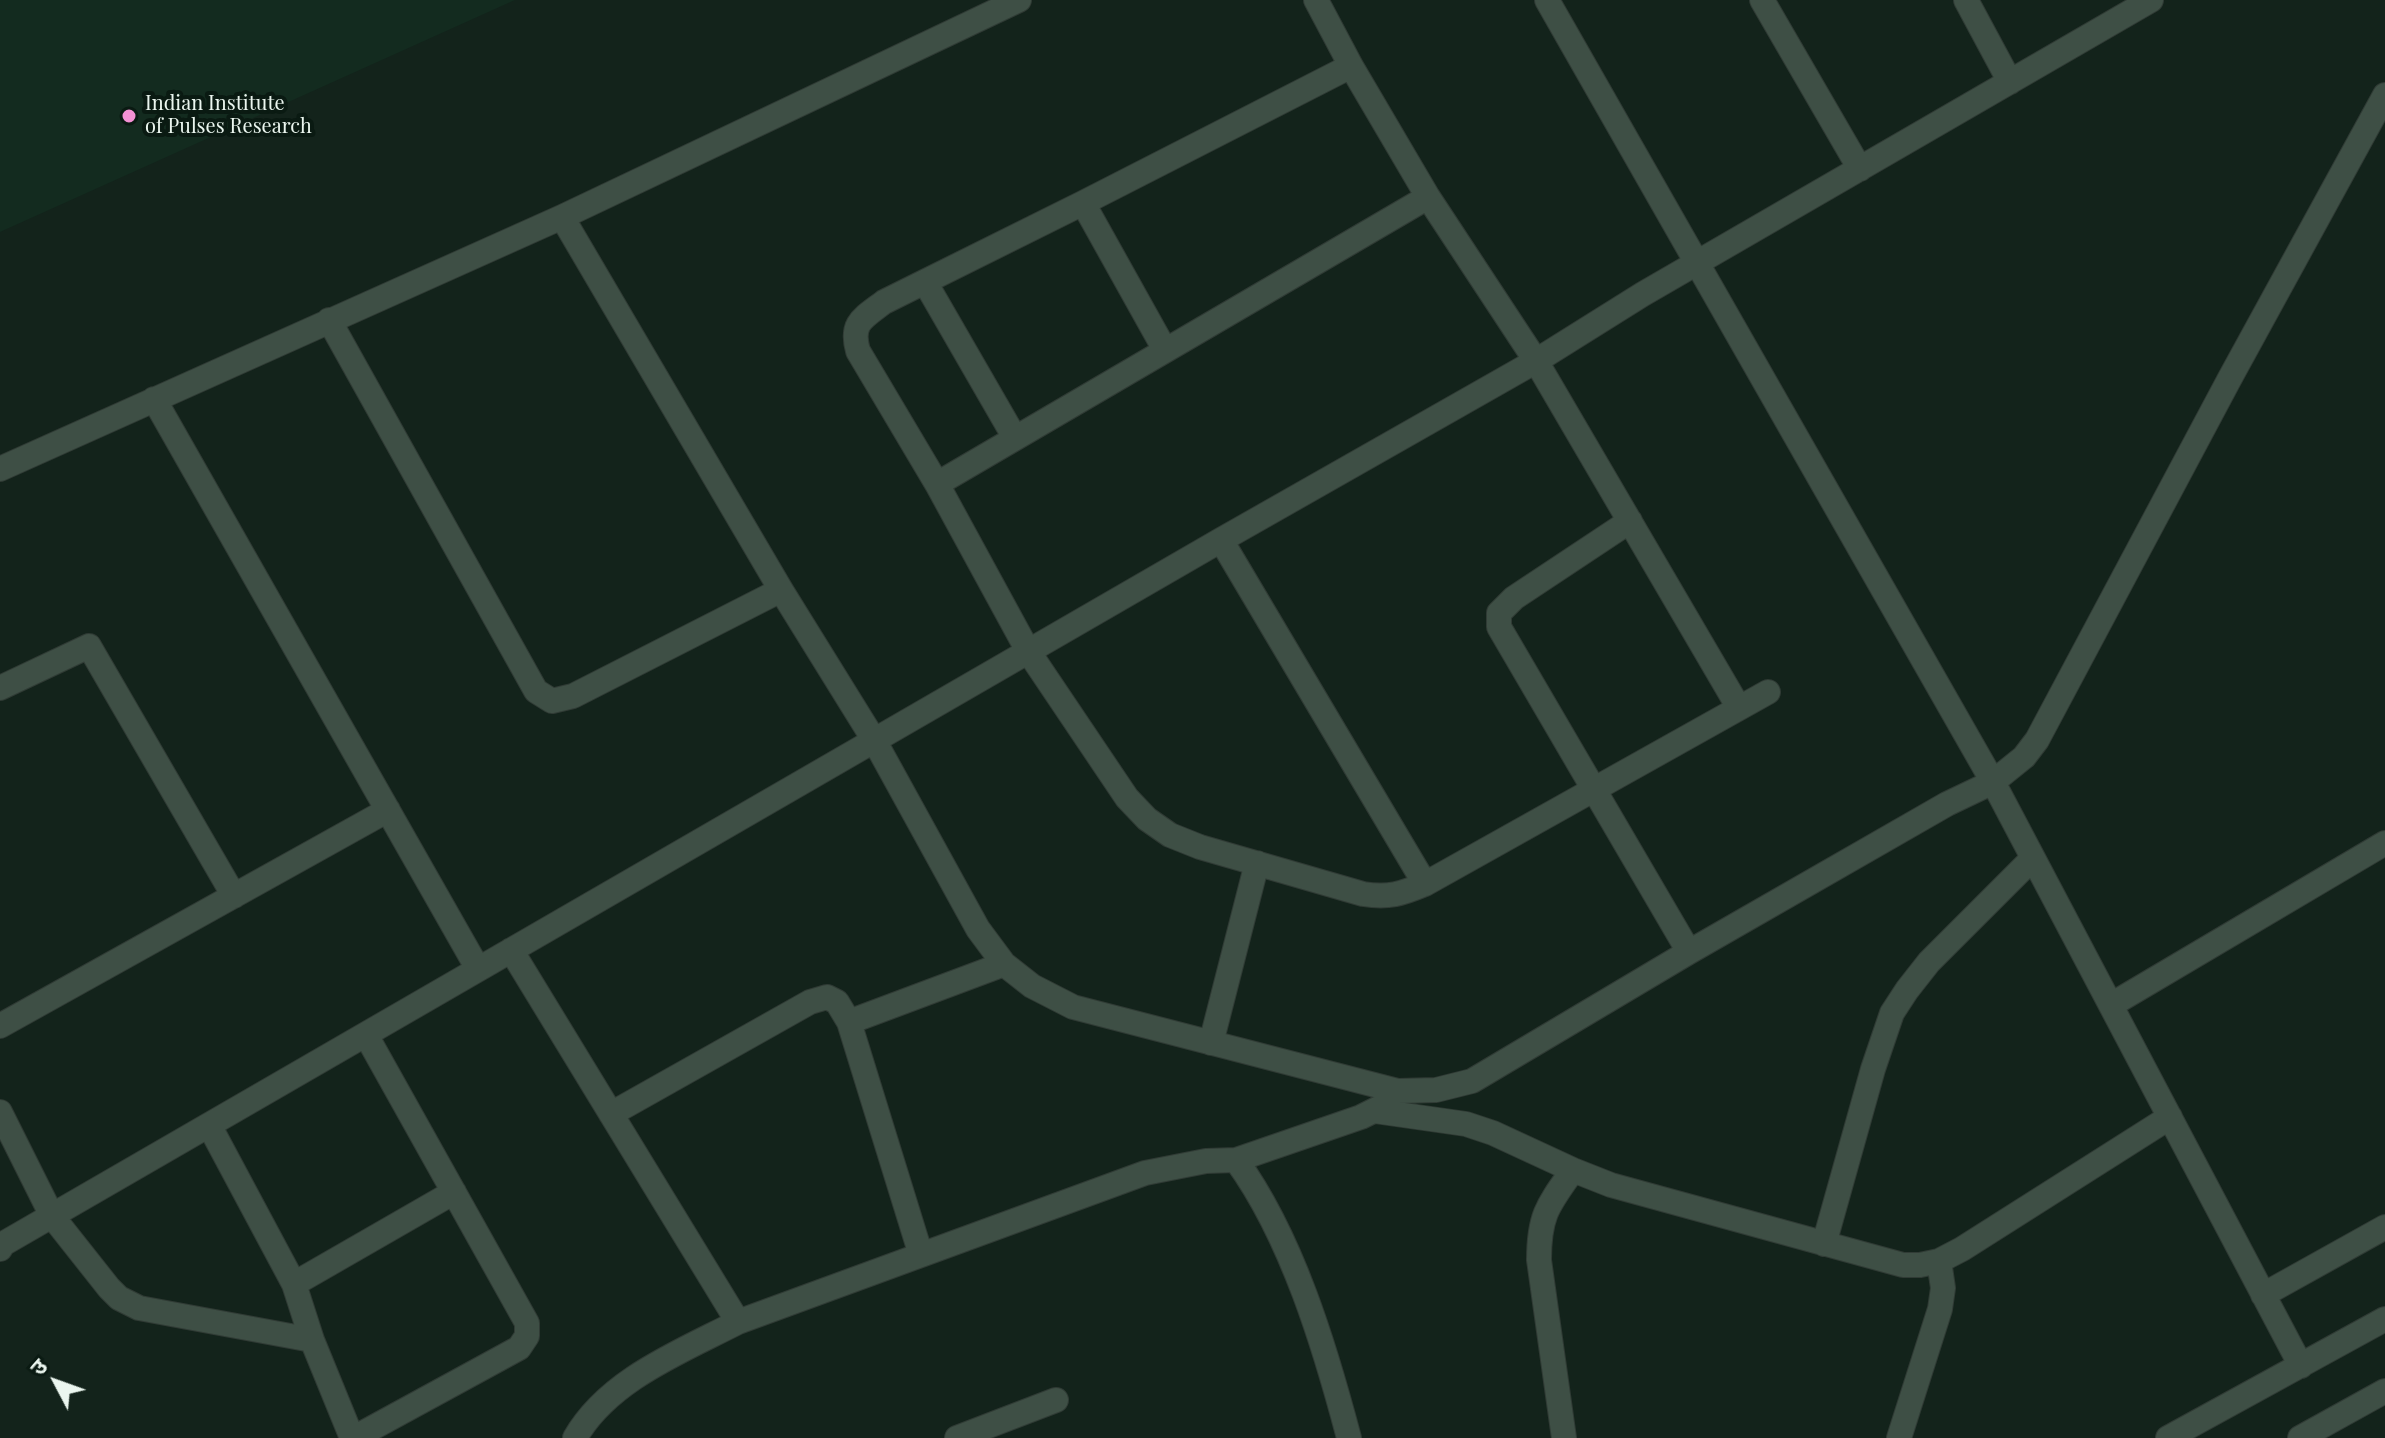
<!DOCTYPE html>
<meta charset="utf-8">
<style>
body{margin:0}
#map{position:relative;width:2385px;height:1438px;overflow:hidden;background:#13231b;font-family:"Playfair Display","Noto Sans Devanagari",serif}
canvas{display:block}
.north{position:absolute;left:16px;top:1342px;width:80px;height:80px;-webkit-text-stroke:6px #0a1a12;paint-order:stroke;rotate:311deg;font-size:22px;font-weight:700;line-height:32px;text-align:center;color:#ebf6ef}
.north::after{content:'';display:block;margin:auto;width:28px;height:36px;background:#ebf6ef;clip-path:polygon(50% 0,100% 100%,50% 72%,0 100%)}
</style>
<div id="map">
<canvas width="2385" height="1438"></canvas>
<div class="north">उ</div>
</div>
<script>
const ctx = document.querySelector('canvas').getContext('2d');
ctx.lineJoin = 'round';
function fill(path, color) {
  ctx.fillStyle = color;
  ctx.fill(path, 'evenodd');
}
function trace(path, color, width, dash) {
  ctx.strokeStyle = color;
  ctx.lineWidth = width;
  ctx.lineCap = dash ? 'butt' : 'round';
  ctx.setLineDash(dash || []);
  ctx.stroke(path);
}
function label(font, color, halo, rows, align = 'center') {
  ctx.font = font + ' "Playfair Display",serif';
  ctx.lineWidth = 8;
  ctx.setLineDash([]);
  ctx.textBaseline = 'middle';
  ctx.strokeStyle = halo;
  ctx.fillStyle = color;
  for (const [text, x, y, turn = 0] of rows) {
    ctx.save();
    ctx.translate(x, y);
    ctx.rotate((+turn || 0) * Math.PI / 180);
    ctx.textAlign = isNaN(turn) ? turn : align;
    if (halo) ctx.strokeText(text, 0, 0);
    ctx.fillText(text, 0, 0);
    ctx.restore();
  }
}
fill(new Path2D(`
 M 0,0 L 515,0 L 0,232 Z`), '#132b1f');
const minor = new Path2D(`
 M 1316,0 L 1351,66 L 1428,197 L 1536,361 L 1739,708
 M 1547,0 L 1993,782 L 2301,1366
 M 1762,0 L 1860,169
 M 1966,0 L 2010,82
 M 1351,66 L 1083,203 L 884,302 C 863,318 850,323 858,351 L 937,484 L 1028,651 L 1127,798 L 1147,819 L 1170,835 L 1200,847 L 1363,894 C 1389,898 1401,894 1425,884
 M 1083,203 L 1165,350
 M 562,217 L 781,590 L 874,740 L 978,929 L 1004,964 L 1032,986 L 1073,1007 L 1398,1091 L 1436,1090 L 1472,1081 L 1689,952 L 1947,804 L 1993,782 L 2024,757 L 2037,740 L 2230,378 L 2385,95
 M 925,282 L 1015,438
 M 329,320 L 536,691 L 552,701 L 573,696 L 781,590
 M 154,399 L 478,969
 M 0,469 L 562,217 L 1019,0
 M 937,484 L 1428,197
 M 1630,521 L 1514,598 L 1499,613 L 1499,627 L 1689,952
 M 1221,540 L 1425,884 L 1768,692
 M 0,688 L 89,646 L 234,896
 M 511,950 L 738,1322 L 1145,1173 L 1206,1161 L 1236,1160 C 1292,1237 1325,1347 1349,1438
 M 2111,1005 L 2385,843
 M 849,1022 L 1004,964
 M 0,1026 L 388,810
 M 1211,1043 L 1257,863
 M 1375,1111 L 1466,1124 L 1493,1133 L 1573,1170 L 1611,1185 L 1903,1265 L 1920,1265 L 1939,1261 L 1962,1249 L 2170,1117
 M 0,1112 L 52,1216 L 109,1288 L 119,1298 L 139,1308 L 312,1340
 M 611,1114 L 810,1002 L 827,997 L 837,1002 L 849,1022 L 921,1255
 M 209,1125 L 294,1284 L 312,1340 L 352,1438
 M 1236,1160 L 1361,1117 L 1387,1104
 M 1824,1244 L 1873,1069 L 1892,1013 L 1907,990 L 1929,962 L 2033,858
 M 0,1249 L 3,1244 L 1221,540 L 1536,361 L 1643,294 L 2151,0
 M 294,1284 L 454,1192
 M 2263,1295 L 2385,1227
 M 354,1438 L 519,1348 L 527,1336 L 527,1323 L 366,1035
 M 575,1438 C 608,1380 680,1352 738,1322
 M 957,1438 L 1056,1400
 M 1564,1438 L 1539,1260 C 1539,1215 1548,1205 1573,1170
 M 1899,1438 L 1940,1309 L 1943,1288 L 1939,1261
 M 2168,1438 L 2385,1319
 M 2300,1438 L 2385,1391`);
trace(minor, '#303b35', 26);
trace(minor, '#3e4f45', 24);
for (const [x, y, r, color] of [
 [129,116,8,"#f491d4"]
]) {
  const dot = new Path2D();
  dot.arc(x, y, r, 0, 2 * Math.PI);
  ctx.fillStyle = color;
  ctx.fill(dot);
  trace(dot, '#0a1a12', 3);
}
label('20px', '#ebf6ef', '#0a1a12', [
 ["Indian Institute",145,104],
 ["of Pulses Research",145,127]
], 'left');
</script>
